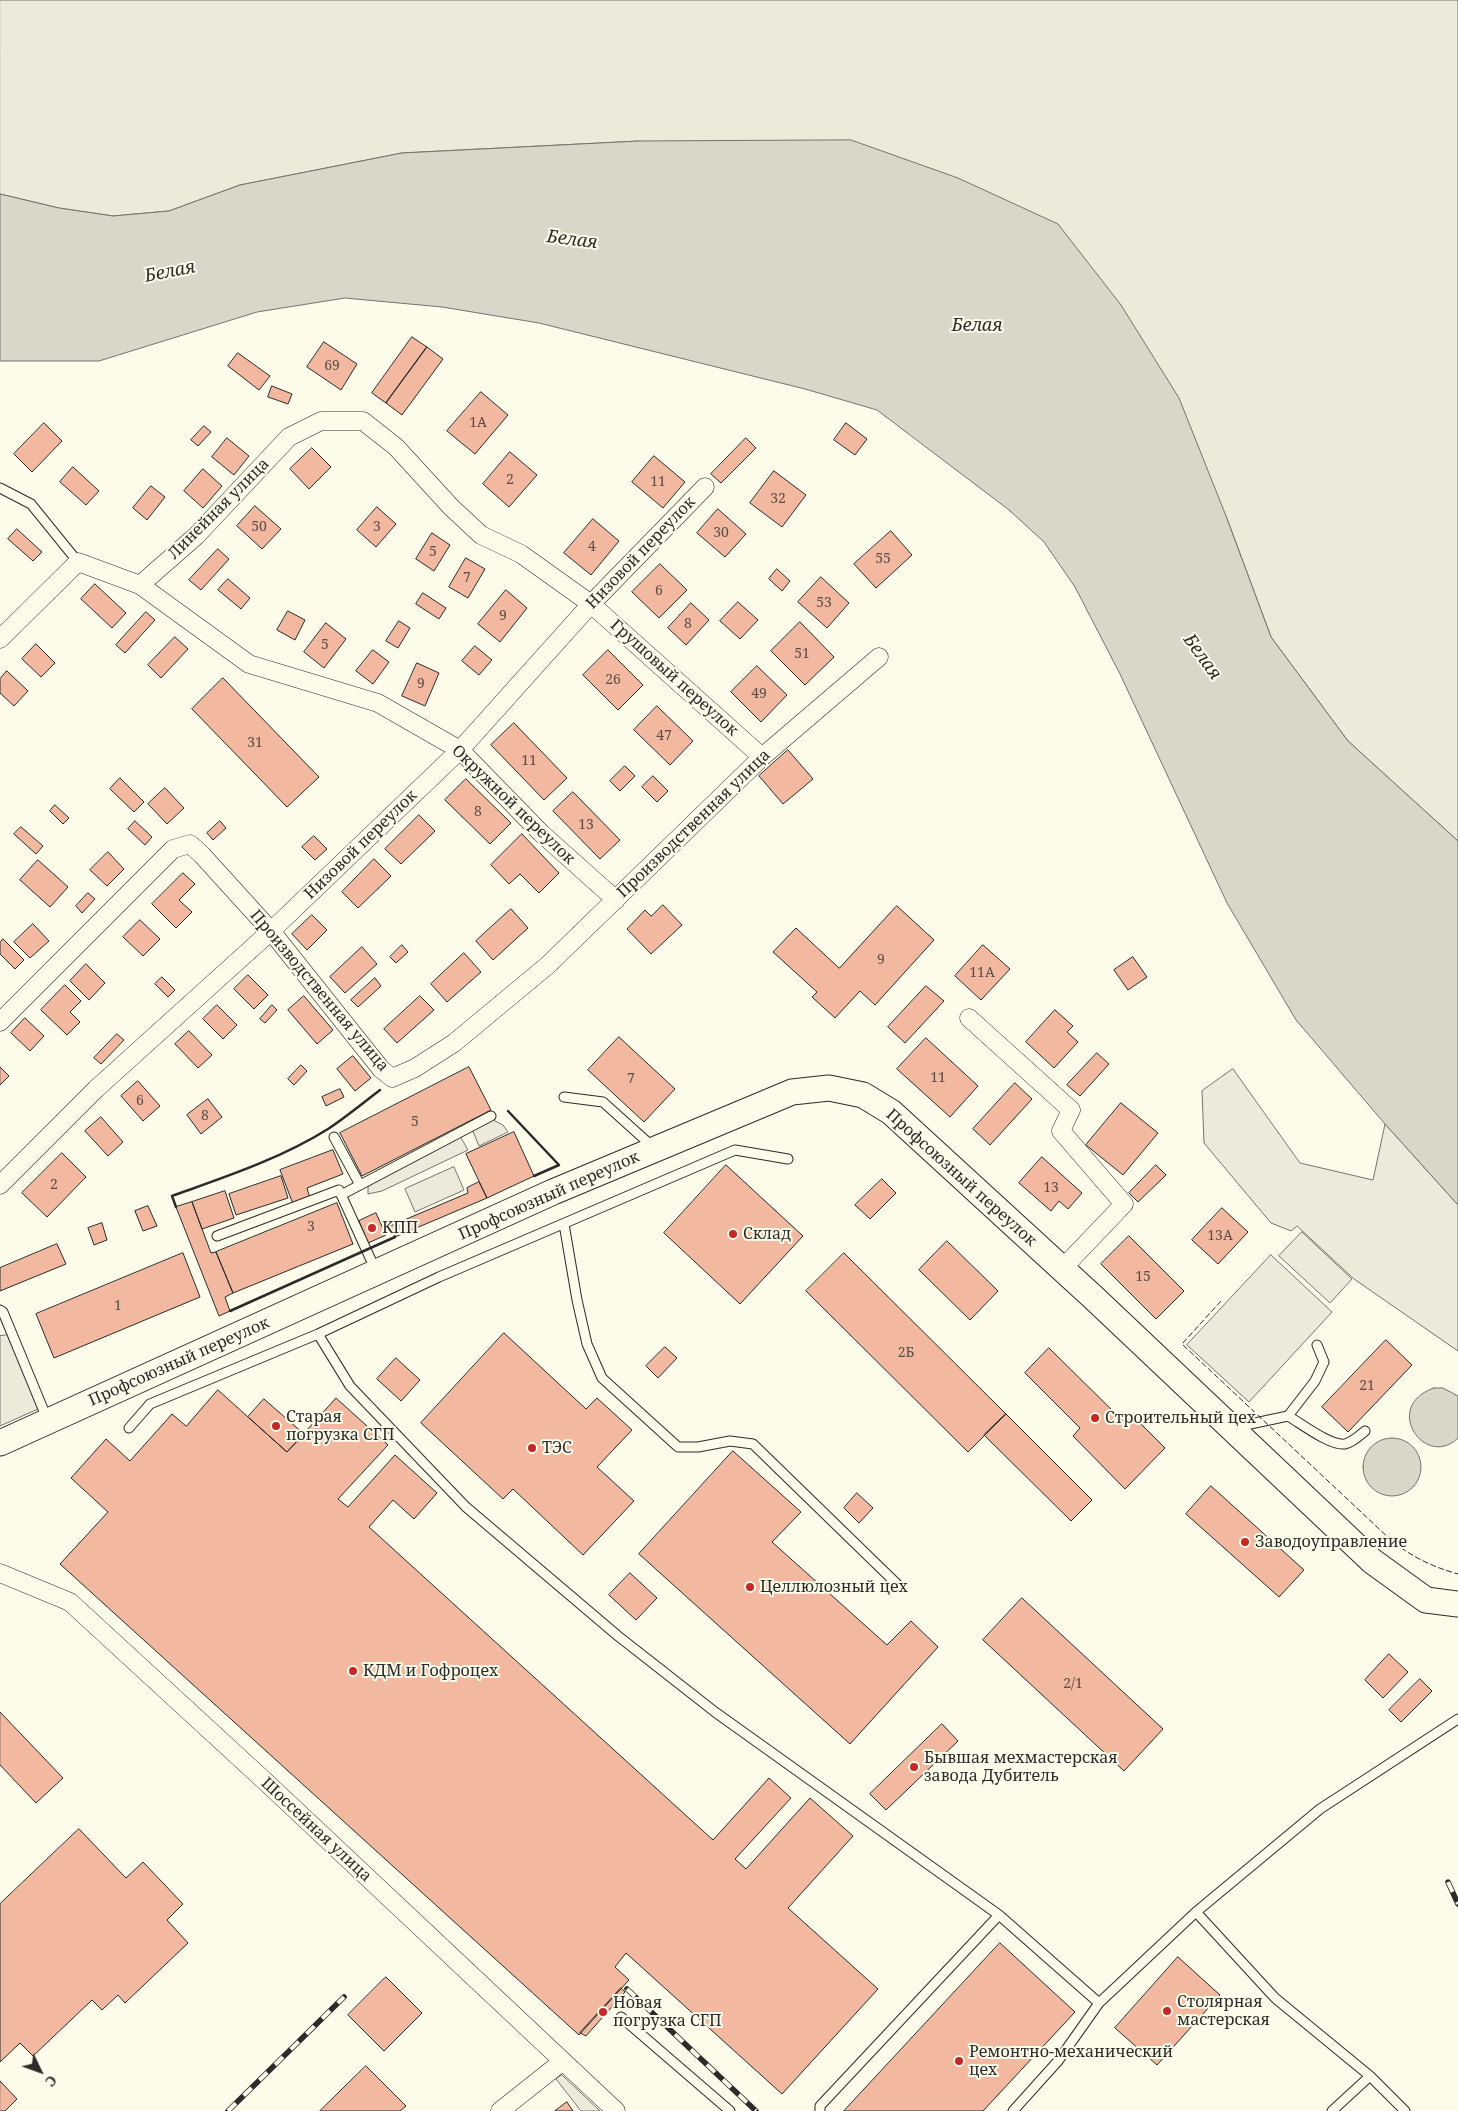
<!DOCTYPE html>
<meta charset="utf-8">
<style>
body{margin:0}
#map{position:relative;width:1458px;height:2111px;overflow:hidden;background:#fdfbea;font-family:"Noto Serif",serif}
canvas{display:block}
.north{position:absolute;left:15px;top:2046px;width:50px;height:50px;-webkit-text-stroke:4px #fdfbea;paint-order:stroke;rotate:132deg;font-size:14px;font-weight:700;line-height:20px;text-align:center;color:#2b2b2b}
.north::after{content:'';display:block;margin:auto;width:18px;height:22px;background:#2b2b2b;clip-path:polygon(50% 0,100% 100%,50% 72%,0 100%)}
</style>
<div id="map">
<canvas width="1458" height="2111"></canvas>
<div class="north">С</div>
</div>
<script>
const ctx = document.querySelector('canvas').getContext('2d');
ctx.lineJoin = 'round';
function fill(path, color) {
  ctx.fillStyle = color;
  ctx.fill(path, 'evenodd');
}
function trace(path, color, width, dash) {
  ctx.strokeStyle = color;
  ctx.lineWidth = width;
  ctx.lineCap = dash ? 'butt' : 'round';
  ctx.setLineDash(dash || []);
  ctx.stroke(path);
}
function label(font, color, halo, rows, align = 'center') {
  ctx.font = font + ' "Noto Serif",serif';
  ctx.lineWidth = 4;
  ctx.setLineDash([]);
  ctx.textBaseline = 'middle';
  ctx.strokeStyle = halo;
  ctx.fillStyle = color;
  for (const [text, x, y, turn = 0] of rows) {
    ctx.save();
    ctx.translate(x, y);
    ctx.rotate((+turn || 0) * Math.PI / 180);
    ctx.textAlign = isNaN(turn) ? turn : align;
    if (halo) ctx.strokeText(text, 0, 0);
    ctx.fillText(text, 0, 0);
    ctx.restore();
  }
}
const green = new Path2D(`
 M 0,0 L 1458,0 L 1458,841 L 1348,741 L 1271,637 L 1226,516 L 639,141 L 402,153 L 240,185 L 169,211 L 113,216 L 59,208 L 0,194 Z
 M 1233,1069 L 1300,1163 L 1373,1180 L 1385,1124 L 1458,1205 L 1458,1351 L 1354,1279 L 1297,1226 L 1291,1231 L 1271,1223 L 1204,1143 L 1202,1091 Z
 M 493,1120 L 503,1125 L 508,1132 L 479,1146 L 472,1129 Z
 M 460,1136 L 468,1150 L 382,1191 L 368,1194 L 368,1183 Z
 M 454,1167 L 464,1190 L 415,1212 L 405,1189 Z
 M 1302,1232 L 1352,1279 L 1330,1303 L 1279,1256 Z
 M 1271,1255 L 1332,1312 L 1249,1402 L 1187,1345 Z
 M 8,1335 L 38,1409 L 0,1426 L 0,1336 Z
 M 562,2075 L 600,2111 L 581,2111 L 556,2079 Z`);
fill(green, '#ecebdb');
trace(green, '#74746e', 1);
const water = new Path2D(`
 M 851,140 L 958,178 L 1058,224 L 1121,305 L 1179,398 L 1226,516 L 1271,637 L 1348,741 L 1458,841 L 1458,1205 L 1385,1124 L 1296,1020 L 1227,903 L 1120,674 L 1075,587 L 1044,542 L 1009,510 L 877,410 L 805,389 L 539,323 L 442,307 L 345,298 L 257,312 L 99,361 L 0,361 L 0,194 L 59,208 L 113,216 L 169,211 L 240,185 L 402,153 L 639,141 Z
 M 1434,1388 L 1443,1388 L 1458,1396 L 1458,1438 C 1425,1470 1381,1406 1434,1388 Z
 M1363 1467a29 29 0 1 1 58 0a29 29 0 1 1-58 0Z`);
fill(water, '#d8d7c9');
trace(water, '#74746e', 1);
const building = new Path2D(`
 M 412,337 L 427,347 L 386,403 L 372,393 Z
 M 324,342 L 357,364 L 341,390 L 307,367 Z
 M 427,347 L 443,359 L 402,415 L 386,403 Z
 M 238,353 L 270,376 L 259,390 L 228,366 Z
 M 272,386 L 292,394 L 288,404 L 268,397 Z
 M 481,392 L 508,415 L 475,454 L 447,431 Z
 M 44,423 L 62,441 L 32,472 L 14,454 Z
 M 846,423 L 867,439 L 855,455 L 834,440 Z
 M 204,426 L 211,432 L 198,446 L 191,440 Z
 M 227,438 L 249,456 L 234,475 L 212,457 Z
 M 746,438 L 756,448 L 721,483 L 711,474 Z
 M 312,448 L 331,467 L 309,489 L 290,469 Z
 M 510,452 L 537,475 L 509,507 L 483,484 Z
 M 654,456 L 685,482 L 663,508 L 632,482 Z
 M 73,467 L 99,491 L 86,505 L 60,482 Z
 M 203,469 L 222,486 L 203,508 L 184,491 Z
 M 774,471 L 806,495 L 782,527 L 750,503 Z
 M 151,486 L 165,497 L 147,520 L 133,508 Z
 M 255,506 L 281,529 L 262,549 L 237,526 Z
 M 377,507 L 396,524 L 376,547 L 357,530 Z
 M 718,509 L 746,534 L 725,557 L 697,533 Z
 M 593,519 L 619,541 L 591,575 L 564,553 Z
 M 17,529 L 42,552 L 33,561 L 8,539 Z
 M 891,531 L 912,555 L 876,588 L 854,564 Z
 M 432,533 L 450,545 L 434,571 L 416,559 Z
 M 218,549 L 229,559 L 201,590 L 189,580 Z
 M 466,558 L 485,569 L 468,598 L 449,587 Z
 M 660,564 L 687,590 L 659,618 L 632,592 Z
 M 777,569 L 790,581 L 782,591 L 769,579 Z
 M 821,577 L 849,603 L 827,628 L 798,602 Z
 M 228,579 L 250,598 L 241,609 L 218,590 Z
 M 95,584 L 126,613 L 112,628 L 81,599 Z
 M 506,590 L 527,608 L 500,642 L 478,624 Z
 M 423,593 L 446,608 L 439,619 L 416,604 Z
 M 738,602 L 758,620 L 740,639 L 720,621 Z
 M 691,603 L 709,620 L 686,645 L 668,628 Z
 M 288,611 L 305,620 L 295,640 L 277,630 Z
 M 146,612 L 155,620 L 125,653 L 116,645 Z
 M 399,621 L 410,628 L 398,648 L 386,641 Z
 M 800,622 L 834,657 L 805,685 L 771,651 Z
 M 326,623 L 346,639 L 324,668 L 304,652 Z
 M 175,637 L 188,649 L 161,678 L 148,665 Z
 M 36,644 L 55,663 L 41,677 L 22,659 Z
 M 475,646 L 492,660 L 479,675 L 462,661 Z
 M 373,650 L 389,662 L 373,684 L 356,671 Z
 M 608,650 L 643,685 L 618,710 L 583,675 Z
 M 417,663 L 439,673 L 425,706 L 402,696 Z
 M 757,666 L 787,695 L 761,722 L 731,692 Z
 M 7,671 L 28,691 L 14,706 L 0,693 L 0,679 Z
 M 223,678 L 319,777 L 287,807 L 192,709 Z
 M 657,706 L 693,741 L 670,765 L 634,730 Z
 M 514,723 L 567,778 L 544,800 L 491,745 Z
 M 788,750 L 813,779 L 783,804 L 759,776 Z
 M 625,766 L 635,776 L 620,791 L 610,781 Z
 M 653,776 L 668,791 L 657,802 L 642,787 Z
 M 120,778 L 144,802 L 134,812 L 110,789 Z
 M 466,779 L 511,823 L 490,844 L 445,800 Z
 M 165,788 L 184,808 L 167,824 L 148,804 Z
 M 573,792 L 620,840 L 600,859 L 553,811 Z
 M 55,805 L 69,818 L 63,824 L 50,811 Z
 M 419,815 L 435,831 L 401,864 L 385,849 Z
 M 135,821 L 152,837 L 145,845 L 128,829 Z
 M 220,821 L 226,828 L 213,840 L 207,833 Z
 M 21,827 L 43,846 L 36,854 L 14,834 Z
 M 522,834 L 559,873 L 539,893 L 520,874 L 509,884 L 491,865 Z
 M 314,836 L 327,849 L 315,860 L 302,847 Z
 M 108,852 L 124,869 L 107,886 L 90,870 Z
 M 374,859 L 391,876 L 358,908 L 342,892 Z
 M 38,860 L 68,887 L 50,907 L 20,880 Z
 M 183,873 L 195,884 L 179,900 L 192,912 L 176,928 L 152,904 Z
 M 88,893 L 95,899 L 82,913 L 76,906 Z
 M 663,905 L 682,925 L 651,954 L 627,929 L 645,910 L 651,916 Z
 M 897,906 L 934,940 L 875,1005 L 860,991 L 835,1018 L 812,997 L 817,992 L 773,952 L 796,928 L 839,968 Z
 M 511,909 L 528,928 L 493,960 L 476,941 Z
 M 312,915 L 327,930 L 307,950 L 292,934 Z
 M 140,920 L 160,939 L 143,956 L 123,937 Z
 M 33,924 L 49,941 L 30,958 L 14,942 Z
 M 3,939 L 24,960 L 15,969 L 0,954 L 0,943 Z
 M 402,945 L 408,952 L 396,963 L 390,957 Z
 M 983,945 L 1010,969 L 981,1000 L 955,976 Z
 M 362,947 L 377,964 L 345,993 L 330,977 Z
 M 464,953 L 481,972 L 447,1002 L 431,984 Z
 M 1133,957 L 1147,977 L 1128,990 L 1114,970 Z
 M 86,964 L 105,983 L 89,1000 L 70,981 Z
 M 248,975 L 268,995 L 254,1009 L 234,989 Z
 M 162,977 L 175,990 L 168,997 L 155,984 Z
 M 375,978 L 381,986 L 358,1007 L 351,1000 Z
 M 65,985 L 81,1001 L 70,1012 L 80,1022 L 67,1035 L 41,1010 Z
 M 926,986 L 944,1001 L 905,1043 L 888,1027 Z
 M 304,996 L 333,1030 L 317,1044 L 288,1010 Z
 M 420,996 L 434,1010 L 397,1043 L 384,1029 Z
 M 217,1005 L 237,1025 L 223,1039 L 203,1019 Z
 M 272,1005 L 277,1010 L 265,1023 L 260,1019 Z
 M 1055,1010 L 1073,1026 L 1067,1032 L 1078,1042 L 1054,1068 L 1026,1042 Z
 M 25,1018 L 44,1036 L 30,1051 L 11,1033 Z
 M 189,1031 L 212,1055 L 198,1068 L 175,1044 Z
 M 117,1034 L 124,1040 L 101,1064 L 94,1058 Z
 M 619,1037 L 675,1089 L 644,1122 L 588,1070 Z
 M 926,1038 L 978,1086 L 950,1117 L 897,1069 Z
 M 1097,1053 L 1109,1064 L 1080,1096 L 1067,1085 Z
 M 353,1056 L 371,1078 L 355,1091 L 337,1069 Z
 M 301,1065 L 307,1071 L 294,1085 L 288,1079 Z
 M 0,1067 L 9,1076 L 0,1085 Z
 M 469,1067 L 491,1110 L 362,1176 L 340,1133 Z
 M 138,1081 L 160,1106 L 143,1121 L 121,1096 Z
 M 1015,1083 L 1032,1099 L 990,1145 L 973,1129 Z
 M 340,1089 L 344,1097 L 326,1106 L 322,1097 Z
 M 208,1099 L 222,1117 L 201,1134 L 187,1115 Z
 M 1121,1103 L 1158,1133 L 1123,1175 L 1086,1145 Z
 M 101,1117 L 123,1142 L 108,1156 L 85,1131 Z
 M 514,1132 L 534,1176 L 487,1198 L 466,1154 Z
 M 333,1150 L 343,1174 L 307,1188 L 310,1198 L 293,1204 L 280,1170 Z
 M 62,1153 L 86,1177 L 47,1217 L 22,1193 Z
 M 1042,1157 L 1082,1193 L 1068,1209 L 1059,1201 L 1051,1211 L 1019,1183 Z
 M 726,1165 L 803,1236 L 740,1304 L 664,1233 Z
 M 1156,1165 L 1166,1175 L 1138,1202 L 1129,1193 Z
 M 281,1176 L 288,1198 L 236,1215 L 229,1194 Z
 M 882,1179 L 896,1193 L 870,1219 L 855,1205 Z
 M 479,1182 L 487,1198 L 395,1237 L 390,1226 L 468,1193 L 467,1188 Z
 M 225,1191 L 234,1218 L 202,1229 L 192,1202 Z
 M 192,1202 L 211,1253 L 216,1252 L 233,1293 L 225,1297 L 230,1311 L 219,1316 L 176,1207 Z
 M 337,1203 L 353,1244 L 233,1293 L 216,1252 Z
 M 148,1206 L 157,1226 L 143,1231 L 135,1211 Z
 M 1222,1208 L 1248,1232 L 1218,1264 L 1192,1240 Z
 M 376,1213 L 386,1235 L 368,1243 L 359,1221 Z
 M 102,1223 L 107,1240 L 94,1245 L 88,1228 Z
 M 1129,1236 L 1184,1291 L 1156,1319 L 1101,1264 Z
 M 947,1241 L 998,1291 L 970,1320 L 919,1270 Z
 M 57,1244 L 66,1264 L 0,1291 L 0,1268 Z
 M 183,1253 L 200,1297 L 54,1358 L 36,1314 Z
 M 844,1253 L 1006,1414 L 968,1452 L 806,1291 Z
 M 504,1333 L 586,1409 L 597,1398 L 632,1430 L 597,1467 L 634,1501 L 583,1555 L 513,1489 L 503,1499 L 421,1423 Z
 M 1386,1340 L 1412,1365 L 1348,1432 L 1322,1407 Z
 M 665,1347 L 677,1358 L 658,1378 L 646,1366 Z
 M 1049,1348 L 1123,1421 L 1131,1414 L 1165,1448 L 1125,1489 L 1073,1436 L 1080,1428 L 1025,1373 Z
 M 396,1358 L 420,1380 L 401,1401 L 377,1379 Z
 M 218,1390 L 287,1452 L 336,1398 L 388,1445 L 338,1499 L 348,1507 L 395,1455 L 437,1493 L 414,1519 L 393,1500 L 369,1527 L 713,1840 L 769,1778 L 791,1798 L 735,1859 L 746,1869 L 810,1798 L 853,1836 L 788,1908 L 878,1989 L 782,2094 L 626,1953 L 615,1967 L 629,1980 L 579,2035 L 60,1564 L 108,1512 L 71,1478 L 106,1439 L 130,1461 L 172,1414 L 186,1426 Z
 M 264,1399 L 304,1434 L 287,1452 L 248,1417 Z
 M 1006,1414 L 1092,1500 L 1071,1521 L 984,1435 Z
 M 733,1451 L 801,1512 L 772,1542 L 887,1645 L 911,1621 L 938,1647 L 850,1744 L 639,1554 Z
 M 1211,1486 L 1304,1570 L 1279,1597 L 1186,1514 Z
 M 857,1493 L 873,1508 L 859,1523 L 844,1508 Z
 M 630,1573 L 657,1598 L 636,1620 L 609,1595 Z
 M 1022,1598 L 1163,1729 L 1124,1771 L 983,1640 Z
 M 1389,1654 L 1408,1672 L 1383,1698 L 1365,1680 Z
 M 1420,1679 L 1432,1691 L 1401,1722 L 1389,1710 Z
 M 0,1712 L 63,1778 L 36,1803 L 0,1765 Z
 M 942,1724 L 958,1741 L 886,1810 L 870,1794 Z
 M 79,1829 L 126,1878 L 143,1862 L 183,1904 L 167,1920 L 188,1943 L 125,2003 L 118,1995 L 102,2010 L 92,2000 L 33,2056 L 20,2043 L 0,2062 L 0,1904 Z
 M 1000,1943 L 1075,2012 L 983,2111 L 844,2111 Z
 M 1178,1957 L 1220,1995 L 1157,2065 L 1115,2028 Z
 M 386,1977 L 422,2013 L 384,2051 L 348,2015 Z
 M 621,1988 L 625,1992 L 586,2036 L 580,2033 Z
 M 366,2066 L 406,2106 L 400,2111 L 320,2111 Z
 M 0,2081 L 17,2099 L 5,2111 L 0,2111 Z
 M 567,2102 L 573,2111 L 555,2111 Z`);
fill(building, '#f2b8a0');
trace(building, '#2b2b2b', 1);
const lane = new Path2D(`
 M 0,488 L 31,504 L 78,562
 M 564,1097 L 603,1102 L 653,1147
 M 334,1137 L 360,1185
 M 341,1195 L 491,1116
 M 564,1224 L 577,1300 L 587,1344 L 602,1378 L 678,1447 L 698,1447 L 730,1441 L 753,1444 L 898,1585
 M 217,1236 L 339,1190 L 376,1271
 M 0,1310 L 3,1312 L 48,1421
 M 318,1334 L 350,1386 L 466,1507 L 618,1636 L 715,1712 L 999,1915 L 1099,2003
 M 1288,1416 C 1302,1424 1330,1446 1345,1444 C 1353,1442 1359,1436 1365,1431
 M 1236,1427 L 1288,1416 L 1315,1381 L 1324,1362 L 1317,1345
 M 129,1428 L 150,1404 L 318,1334 L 439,1277 L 735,1150 L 788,1159
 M 1196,1912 L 1275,1998 L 1370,2076 L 1405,2111
 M 621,2017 L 730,2111
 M 820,2111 L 820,2106 L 999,1915
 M 1013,2111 L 1058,2061 L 1099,2003 L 1196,1912 L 1320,1809 L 1458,1719
 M 1332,2111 L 1370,2076`);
const street = new Path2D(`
 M 140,585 L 196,536 L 289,437 L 321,421 L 363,421 L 396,447 L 451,507 L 481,535 L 521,554 L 591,604 L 762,757
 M 0,639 L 78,562 L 140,585 L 249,664 L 378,703 L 460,750 L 541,833 L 616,900
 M 969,1018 L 1071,1110 L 1061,1131 L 1124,1204 L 1062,1269
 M 0,1022 L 173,849 L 190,844 L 202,855 L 271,931 L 381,1069 L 392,1078 L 415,1068 L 454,1043 L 548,965 L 762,757 L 879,657
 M 0,1185 L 96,1089 L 271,931 L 460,750 L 591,604 L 705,487
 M 0,1573 L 70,1602 L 268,1784 L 616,2111
 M 500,2111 L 563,2061`);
const secondary = new Path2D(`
 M 0,1443 L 553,1192 L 792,1092 L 829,1088 L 863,1095 L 891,1112 L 1094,1298 L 1372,1561 L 1426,1600 L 1458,1604`);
trace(lane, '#2b2b2b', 11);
trace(street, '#2b2b2b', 19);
trace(secondary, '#2b2b2b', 27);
trace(lane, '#fdfbea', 9);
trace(street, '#fdfbea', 18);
trace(secondary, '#fdfbea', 25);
const rail = new Path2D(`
 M 1448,1882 L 1458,1904
 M 627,1989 L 756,2111
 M 228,2111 L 344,1997`);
trace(rail, '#2b2b2b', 5.5);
trace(rail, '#fdfbea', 4, [11]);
trace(new Path2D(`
 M 1221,1301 L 1182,1344 L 1392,1541 C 1412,1557 1433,1567 1458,1574`), '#2b2b2b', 1, [6, 2.5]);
trace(new Path2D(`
 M 508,1111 L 559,1165 L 534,1176
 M 176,1207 L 172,1196 C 225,1177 280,1159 328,1129 C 346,1117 363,1103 380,1090
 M 230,1311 L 395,1237`), '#2b2b2b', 2.5);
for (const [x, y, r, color] of [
 [372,1228,5,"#c62828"],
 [733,1234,5,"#c62828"],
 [1095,1418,5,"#c62828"],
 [276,1426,5,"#c62828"],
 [532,1448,5,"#c62828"],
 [1245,1542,5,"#c62828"],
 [750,1587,5,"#c62828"],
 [353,1671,5,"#c62828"],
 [914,1767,5,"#c62828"],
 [1167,2011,5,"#c62828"],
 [603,2012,5,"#c62828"],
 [959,2061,5,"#c62828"]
]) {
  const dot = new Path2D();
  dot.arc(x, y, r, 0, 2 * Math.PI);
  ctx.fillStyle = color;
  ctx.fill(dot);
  trace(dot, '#fdfbea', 2);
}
label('14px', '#5d4e48', null, [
 ["69",332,366],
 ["1А",478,423],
 ["2",510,480],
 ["11",658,482],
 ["32",778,499],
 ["50",259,527],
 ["3",377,527],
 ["30",721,533],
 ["4",592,547],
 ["5",433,552],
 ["55",883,559],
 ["7",467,578],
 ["6",659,591],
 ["53",824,603],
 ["9",503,616],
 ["8",688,624],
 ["5",325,645],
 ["51",802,654],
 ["26",613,680],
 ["9",421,684],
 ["49",759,694],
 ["47",664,736],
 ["31",255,743],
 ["11",529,761],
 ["8",478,812],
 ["13",586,825],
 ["9",881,960],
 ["11А",982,973],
 ["11",938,1078],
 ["7",631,1079],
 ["6",140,1101],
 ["8",205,1116],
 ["5",415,1122],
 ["2",54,1185],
 ["13",1051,1188],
 ["3",311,1227],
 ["13А",1220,1236],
 ["15",1143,1277],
 ["1",118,1306],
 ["2Б",906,1353],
 ["21",1367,1386],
 ["2/1",1073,1684]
]);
label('16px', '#2b2b2b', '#fdfbea', [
 ["Линейная улица",219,509,-45],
 ["Низовой переулок",641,553,-46],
 ["Грушовый переулок",674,678,42],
 ["Окружной переулок",513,805,44],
 ["Производственная улица",694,824,-44],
 ["Низовой переулок",361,845,-44],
 ["Производственная улица",319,991,50],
 ["Профсоюзный переулок",961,1178,42],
 ["Профсоюзный переулок",549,1196,-24],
 ["Профсоюзный переулок",179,1362,-24],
 ["Шоссейная улица",316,1830,43]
]);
label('16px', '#2b2b2b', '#fdfbea', [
 ["КПП",382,1228],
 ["Склад",743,1234],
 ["Старая",286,1417],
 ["погрузка СГП",286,1435],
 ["Строительный цех",1105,1418],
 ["ТЭС",542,1448],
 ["Заводоуправление",1255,1542],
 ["Целлюлозный цех",760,1587],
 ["КДМ и Гофроцех",363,1671],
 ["Бывшая мехмастерская",924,1758],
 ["завода Дубитель",924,1776],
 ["Столярная",1177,2002],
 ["мастерская",1177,2020],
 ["Новая",613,2003],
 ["погрузка СГП",613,2021],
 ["Ремонтно-механический",969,2052],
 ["цех",969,2070]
], 'left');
label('italic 18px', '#2b2b2b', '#fdfbea', [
 ["Белая",572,240,7],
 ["Белая",170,272,-11],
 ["Белая",977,326],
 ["Белая",1202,657,54]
]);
</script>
